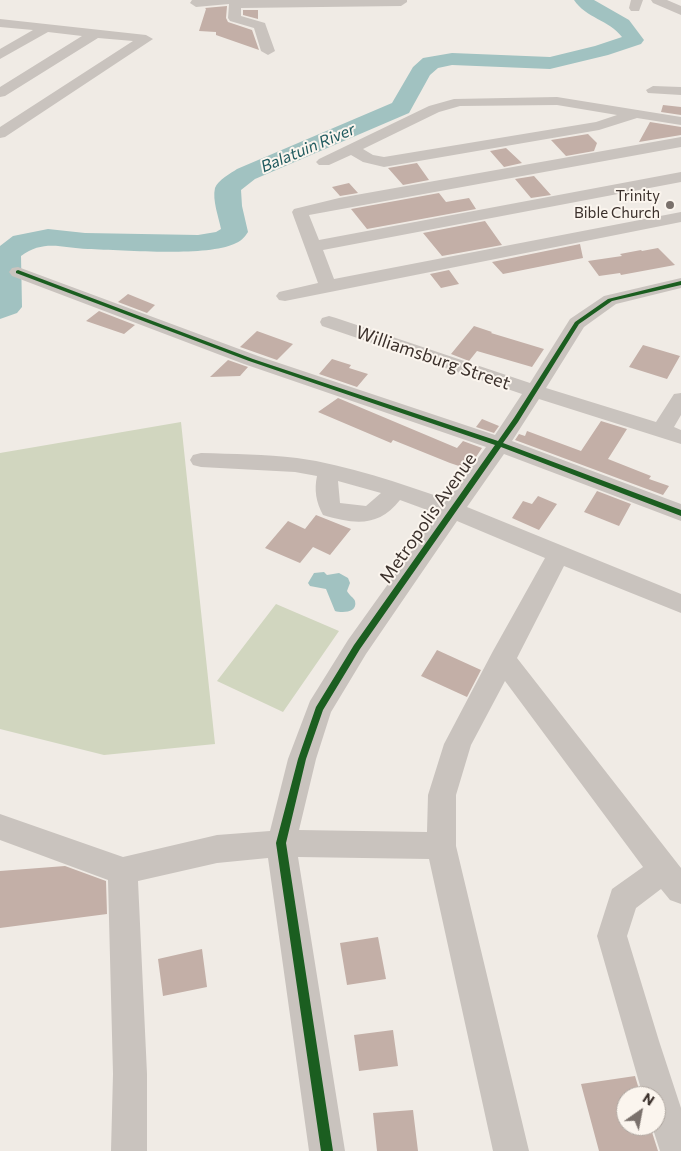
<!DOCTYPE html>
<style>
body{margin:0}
#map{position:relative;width:681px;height:1151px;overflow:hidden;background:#f0ebe5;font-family:Commissioner,sans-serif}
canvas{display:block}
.north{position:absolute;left:616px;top:1086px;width:50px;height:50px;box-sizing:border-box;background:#fbf5ee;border:1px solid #aea6a0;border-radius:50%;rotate:33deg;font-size:14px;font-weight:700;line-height:20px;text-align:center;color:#3b302b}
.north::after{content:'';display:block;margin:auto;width:18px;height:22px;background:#7a716c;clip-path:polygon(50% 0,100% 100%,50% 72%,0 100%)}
</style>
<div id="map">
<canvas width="681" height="1151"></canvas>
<div class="north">N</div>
</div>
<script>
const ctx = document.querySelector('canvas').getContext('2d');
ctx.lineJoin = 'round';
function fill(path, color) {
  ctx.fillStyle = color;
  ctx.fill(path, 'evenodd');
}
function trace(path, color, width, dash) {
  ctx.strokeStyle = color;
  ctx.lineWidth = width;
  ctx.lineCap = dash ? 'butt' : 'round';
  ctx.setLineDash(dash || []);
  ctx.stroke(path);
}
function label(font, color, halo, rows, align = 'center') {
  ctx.font = font + ' Commissioner,sans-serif';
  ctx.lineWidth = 4;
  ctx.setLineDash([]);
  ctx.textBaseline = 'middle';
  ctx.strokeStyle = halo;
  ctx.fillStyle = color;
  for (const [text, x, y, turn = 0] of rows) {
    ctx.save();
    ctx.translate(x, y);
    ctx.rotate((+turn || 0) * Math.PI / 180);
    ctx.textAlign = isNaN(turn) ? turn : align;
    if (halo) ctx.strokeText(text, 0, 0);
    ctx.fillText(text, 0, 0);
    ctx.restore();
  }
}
fill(new Path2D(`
 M 181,422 L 215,744 L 104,755 L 0,729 L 0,453 Z
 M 276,604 L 339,631 L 283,712 L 217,681 Z`), '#d1d6bf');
fill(new Path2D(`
 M 324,572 L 327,575 L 339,573 L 348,578 L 350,583 L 347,591 C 349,595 354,598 355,601 C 358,613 342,613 335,611 L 326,589 L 310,586 L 308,583 L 314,573 Z`), '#a1c2c1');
fill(new Path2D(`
 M 574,0 L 594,0 L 629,20 L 644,40 L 641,44 L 608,55 L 550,69 L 452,65 L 438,68 L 430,75 L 409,113 L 255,179 L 241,190 L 242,206 L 248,232 C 245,237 240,242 234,244 C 206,257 121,250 88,249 C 62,248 44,239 21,256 L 22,307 L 17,313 L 0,319 L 0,246 L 13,236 L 48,229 L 85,233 L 198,235 L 216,232 L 221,229 C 219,218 212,200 215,188 C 218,180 231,173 237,169 L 392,103 L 413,67 L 423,58 L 452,53 L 550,57 L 595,46 L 622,37 C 609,20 586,18 574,0 Z`), '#a1c2c1');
fill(new Path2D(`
 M 227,6 L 226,18 L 228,22 L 252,30 L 259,50 L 216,35 L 216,32 L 199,31 L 206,9 L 205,8 Z
 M 243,10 L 258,10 L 258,19 L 243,15 Z
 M 663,105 L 681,107 L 681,115 L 661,112 Z
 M 650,122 L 681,127 L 681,135 L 639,142 Z
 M 588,134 L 597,143 L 594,151 L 566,156 L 551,140 Z
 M 506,148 L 522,163 L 504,167 L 490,151 Z
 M 417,163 L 429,180 L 403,185 L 388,168 Z
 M 534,176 L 551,195 L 531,198 L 515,179 Z
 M 349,183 L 358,193 L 340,196 L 332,187 Z
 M 439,193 L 446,202 L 469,198 L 476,209 L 367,229 L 351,209 Z
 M 485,221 L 502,245 L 442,256 L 423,233 Z
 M 580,244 L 583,258 L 503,274 L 492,262 Z
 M 658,248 L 675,265 L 621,275 L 620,273 L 599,276 L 588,261 L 622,256 L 620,254 L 641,250 L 642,251 Z
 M 449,270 L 459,284 L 441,288 L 430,274 Z
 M 128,294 L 155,305 L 147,313 L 118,302 Z
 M 99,311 L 135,325 L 124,334 L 86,321 Z
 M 474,326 L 492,332 L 491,333 L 544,349 L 532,367 L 477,351 L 469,361 L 451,354 Z
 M 257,331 L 293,344 L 277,360 L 240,347 Z
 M 643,345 L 680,356 L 667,379 L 629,367 Z
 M 332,359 L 351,365 L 349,368 L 368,374 L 357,387 L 319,374 Z
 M 228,360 L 248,367 L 240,376 L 210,377 Z
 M 338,398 L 457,448 L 463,441 L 482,448 L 468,469 L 450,463 L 393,440 L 391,443 L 318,412 Z
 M 482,419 L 499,426 L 494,433 L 476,427 Z
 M 601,421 L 627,429 L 608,459 L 651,476 L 649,479 L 669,486 L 663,495 L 515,440 L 519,434 L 525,436 L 527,431 L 581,451 Z
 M 597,491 L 631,504 L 619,526 L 584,512 Z
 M 538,496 L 557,504 L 539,530 L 512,518 L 523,501 L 532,504 Z
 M 316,515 L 351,529 L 330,555 L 313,547 L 300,563 L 265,548 L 288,521 L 305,529 Z
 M 437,650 L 481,670 L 467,697 L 421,676 Z
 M 65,866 L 106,881 L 107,914 L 0,928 L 0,871 Z
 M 378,937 L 386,979 L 347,985 L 340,943 Z
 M 202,949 L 207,987 L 163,996 L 158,959 Z
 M 393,1030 L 398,1066 L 359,1071 L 354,1035 Z
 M 635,1076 L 641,1096 L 626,1096 L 626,1126 L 650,1126 L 658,1151 L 599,1151 L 581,1084 Z
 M 413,1110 L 418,1151 L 377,1151 L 373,1113 Z`), '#c3afa7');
fill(new Path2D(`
 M 192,0 L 407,0 L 407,2 L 401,6 L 241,8 L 241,16 L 265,23 L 266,26 L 275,51 L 268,55 L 261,51 L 254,28 L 230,21 L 228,18 L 229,4 L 196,7 L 190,3 Z
 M 631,0 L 643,0 L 639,11 L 631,11 L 629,8 Z
 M 651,0 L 667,0 L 681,6 L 681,15 L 653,3 Z
 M 0,19 L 146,35 L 153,39 L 5,137 L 0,138 L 0,127 L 133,41 L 98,38 L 5,96 L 0,97 L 0,87 L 82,36 L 48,32 L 0,59 L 0,49 L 33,30 L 0,27 Z
 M 653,86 L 681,87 L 681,95 L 648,93 L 646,90 Z
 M 557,97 L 681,117 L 681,125 L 637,118 L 599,130 L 384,167 L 363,162 L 351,155 L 329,165 L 319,165 L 316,162 L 319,159 L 429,106 L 454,99 ZM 557,105 L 617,115 L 596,122 L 384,157 L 373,155 L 363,149 L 439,112 L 460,106 Z
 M 681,137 L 681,147 L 309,215 L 319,240 L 681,172 L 681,182 L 323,250 L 334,279 L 681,212 L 681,222 L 285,301 L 279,300 L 276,296 L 279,292 L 318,283 L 292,212 L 294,209 L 339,198 Z
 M 18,267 L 258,356 L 495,435 L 522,394 L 322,326 L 320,322 L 322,318 L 329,316 L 336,318 L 530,383 L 570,319 L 604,296 L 681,278 L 681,288 L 616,304 L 584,327 L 546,388 L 656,422 L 674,394 L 681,393 L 681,415 L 674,427 L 681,430 L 681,444 L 539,399 L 512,441 L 681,504 L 681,521 L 504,454 L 467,507 L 681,594 L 681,613 L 564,566 L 517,658 L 681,868 L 681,904 L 670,900 L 661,889 L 636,908 L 627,936 L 659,1041 L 681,1108 L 681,1151 L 660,1151 L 652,1126 L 656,1126 L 656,1096 L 643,1096 L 597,936 L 612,889 L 643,867 L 505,681 L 471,745 L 456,795 L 456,846 L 529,1151 L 493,1151 L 429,859 L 298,857 L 345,1151 L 309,1151 L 268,858 L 217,863 L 138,881 L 147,1074 L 147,1151 L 111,1151 L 113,1074 L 108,880 L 0,840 L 0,814 L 123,857 L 217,835 L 270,831 L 288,759 L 310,701 L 348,640 L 438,514 L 400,500 C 378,528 354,524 323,515 C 316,502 314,490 317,476 L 295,472 L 201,467 L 193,465 L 190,460 L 193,455 L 201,453 C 233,454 265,454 297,458 C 348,465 399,483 448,500 L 486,447 L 244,364 L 12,276 L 9,272 L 12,268 ZM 338,481 L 381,493 L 366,506 L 340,503 ZM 457,521 L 545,558 L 493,651 L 444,744 L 428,795 L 427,832 L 299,830 L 316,759 L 331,712 L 366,654 Z`), '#c9c3be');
fill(new Path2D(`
 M 18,270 L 253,359 L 498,441 L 514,418 L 575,322 L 608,299 L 681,281 L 681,285 L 612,301 L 579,324 L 518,422 L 503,443 L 681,510 L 681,516 L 501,447 L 360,649 L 323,710 L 306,759 L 286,843 L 333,1151 L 321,1151 L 276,843 L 298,759 L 316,707 L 354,645 L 495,445 L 249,361 L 16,273 L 16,271 Z`), '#1b5e20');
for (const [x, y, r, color] of [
 [670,205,5,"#7a716c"]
]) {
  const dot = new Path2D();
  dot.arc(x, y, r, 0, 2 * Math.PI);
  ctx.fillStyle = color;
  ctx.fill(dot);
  trace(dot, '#fbf5ee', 2);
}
label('15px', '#3b302b', '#fbf5ee', [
 ["Trinity",660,196],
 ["Bible Church",660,213]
], 'right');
label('italic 16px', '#1f5a5e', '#fbf5ee', [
 ["Balatuin River",308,148,-23]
]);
label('18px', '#3b302b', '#fbf5ee', [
 ["Williamsburg Street",433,358,19],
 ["Metropolis Avenue",428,518,-55]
]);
</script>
